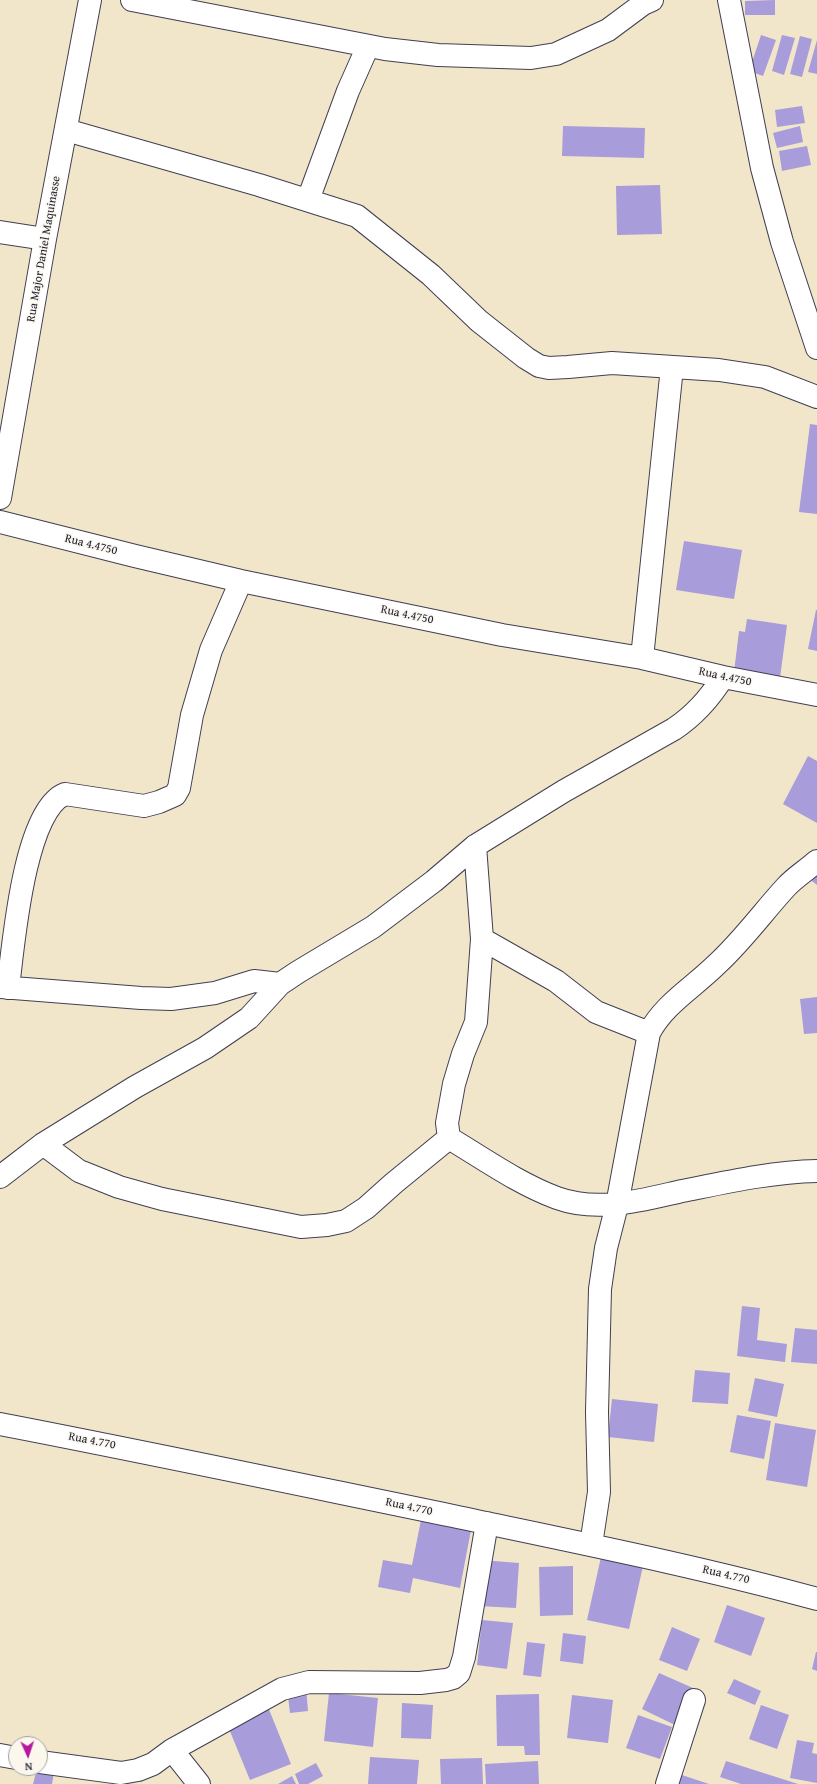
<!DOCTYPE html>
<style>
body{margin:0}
#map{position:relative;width:817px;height:1784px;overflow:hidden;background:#f1e6ca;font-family:"Gentium Book Plus",serif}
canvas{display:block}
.north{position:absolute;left:8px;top:1736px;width:40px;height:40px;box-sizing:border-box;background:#fbf7ec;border:1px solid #a4a2a5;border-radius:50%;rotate:177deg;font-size:11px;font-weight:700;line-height:16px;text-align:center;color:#22223b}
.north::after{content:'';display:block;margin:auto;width:14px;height:18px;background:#b5179e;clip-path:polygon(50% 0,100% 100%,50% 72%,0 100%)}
</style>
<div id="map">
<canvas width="817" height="1784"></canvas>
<div class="north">N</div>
</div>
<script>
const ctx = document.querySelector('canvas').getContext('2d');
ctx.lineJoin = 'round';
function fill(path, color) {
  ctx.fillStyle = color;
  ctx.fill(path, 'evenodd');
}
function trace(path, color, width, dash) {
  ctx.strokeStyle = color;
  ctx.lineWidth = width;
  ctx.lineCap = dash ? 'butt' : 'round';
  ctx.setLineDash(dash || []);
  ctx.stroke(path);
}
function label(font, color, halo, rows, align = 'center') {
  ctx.font = font + ' "Gentium Book Plus",serif';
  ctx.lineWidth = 3;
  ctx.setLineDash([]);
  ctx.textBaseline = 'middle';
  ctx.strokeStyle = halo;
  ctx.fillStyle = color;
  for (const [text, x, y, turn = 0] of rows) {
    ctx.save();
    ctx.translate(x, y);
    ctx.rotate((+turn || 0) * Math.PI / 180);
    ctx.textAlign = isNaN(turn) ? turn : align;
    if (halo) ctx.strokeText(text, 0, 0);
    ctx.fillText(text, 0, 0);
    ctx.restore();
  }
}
fill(new Path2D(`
 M 775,0 L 775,15 L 745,15 L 745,1 Z
 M 761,35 L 776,40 L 763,76 L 749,71 Z
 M 782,35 L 795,38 L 784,75 L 772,71 Z
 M 800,36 L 812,39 L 802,77 L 790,74 Z
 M 817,40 L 817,74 L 808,72 Z
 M 802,106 L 805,123 L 777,127 L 775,110 Z
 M 563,126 L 645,128 L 644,158 L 562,156 Z
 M 800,126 L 803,142 L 777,148 L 773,133 Z
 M 807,146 L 811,165 L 782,171 L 779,151 Z
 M 660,185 L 662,234 L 617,235 L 616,186 Z
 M 810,424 L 817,425 L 817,514 L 799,512 Z
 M 684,541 L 742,550 L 734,599 L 676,590 Z
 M 816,610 L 817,610 L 817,651 L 808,649 Z
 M 747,619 L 787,625 L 780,678 L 734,672 L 739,631 L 745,632 Z
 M 808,756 L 817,761 L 817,823 L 783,804 Z
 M 817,866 L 817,885 L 806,876 Z
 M 817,997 L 817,1033 L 804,1034 L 800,999 Z
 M 742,1306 L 760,1308 L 757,1340 L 787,1344 L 785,1362 L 737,1356 Z
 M 795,1328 L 817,1330 L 817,1364 L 791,1362 Z
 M 695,1370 L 730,1373 L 728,1404 L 692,1402 Z
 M 755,1378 L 784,1384 L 777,1417 L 748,1411 Z
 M 612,1399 L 658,1404 L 654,1442 L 608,1437 Z
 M 737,1415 L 771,1421 L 764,1459 L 730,1452 Z
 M 775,1423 L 816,1430 L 807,1487 L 766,1480 Z
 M 421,1520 L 471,1530 L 460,1588 L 413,1578 L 410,1593 L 378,1587 L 383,1560 L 412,1565 Z
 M 601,1557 L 643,1566 L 629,1629 L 587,1620 Z
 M 481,1560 L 519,1563 L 516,1608 L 478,1606 Z
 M 573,1566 L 573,1615 L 540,1616 L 539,1567 Z
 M 727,1605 L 765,1618 L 751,1656 L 714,1642 Z
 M 482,1620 L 513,1623 L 507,1669 L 477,1665 Z
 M 672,1627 L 700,1639 L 687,1671 L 659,1660 Z
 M 563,1633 L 586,1636 L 583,1664 L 560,1661 Z
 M 527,1642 L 545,1644 L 541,1677 L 523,1675 Z
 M 816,1652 L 817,1652 L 817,1671 L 812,1669 Z
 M 659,1673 L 693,1688 L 675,1725 L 642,1709 Z
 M 734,1679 L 761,1691 L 755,1705 L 727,1693 Z
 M 306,1687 L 308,1711 L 290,1713 L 287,1688 Z
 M 329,1693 L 378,1698 L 373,1747 L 324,1741 Z
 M 539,1694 L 540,1755 L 525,1755 L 524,1746 L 497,1746 L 496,1695 Z
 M 572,1695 L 613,1700 L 608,1743 L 567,1738 Z
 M 402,1703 L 433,1705 L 431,1739 L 401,1738 Z
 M 761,1705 L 789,1715 L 777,1749 L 749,1739 Z
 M 268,1707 L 291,1764 L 250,1780 L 227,1724 Z
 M 638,1715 L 672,1727 L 660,1759 L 626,1748 Z
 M 797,1740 L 814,1743 L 812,1753 L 817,1754 L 817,1783 L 790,1778 Z
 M 370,1757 L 419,1760 L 417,1784 L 368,1784 Z
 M 482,1758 L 483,1784 L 441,1784 L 440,1759 Z
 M 538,1761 L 539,1784 L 486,1784 L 485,1764 Z
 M 726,1761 L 798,1784 L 741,1784 L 720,1777 Z
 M 316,1763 L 323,1776 L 308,1784 L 299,1784 L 295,1774 Z
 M 37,1769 L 54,1772 L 52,1784 L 33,1784 Z
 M 679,1774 L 709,1784 L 676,1784 Z
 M 292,1776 L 296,1784 L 278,1784 Z`), '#a89cda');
const minor = new Path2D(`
 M 132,0 L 385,49 L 438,55 L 531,58 L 556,54 L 608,30 L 643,4 L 652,0
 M 729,0 L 762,168 L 782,242 L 817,348
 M 66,130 L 259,185 L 357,216 L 431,275 L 479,321 L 526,358 L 539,366 L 549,368 L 568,367 L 612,363 L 719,370 L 765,377 L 817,397
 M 308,200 L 348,91 L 368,46
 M 0,232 L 45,239
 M 0,498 L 45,239 L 90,0
 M 0,522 L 135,556 L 241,581 L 502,635 L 642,658 L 723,677 L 817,695
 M 642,658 L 672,367
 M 482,939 L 556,981 L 596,1012 L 649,1033
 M 0,987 L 141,998 L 171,999 L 215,993 L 254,981 L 280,984
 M 8,988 C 13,948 24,810 65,794 L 144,806 L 159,802 L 175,795 L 179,788 L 192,715 L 211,650 L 241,581
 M 449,1138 C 484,1159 519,1184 557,1198 C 598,1213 642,1200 682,1191 C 727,1182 771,1172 817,1171
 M 449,1138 L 447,1123 L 454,1084 L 463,1054 L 476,1022 L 482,939 L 475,846
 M 43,1144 L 79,1171 L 119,1187 L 162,1199 L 301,1227 L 327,1225 L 346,1221 L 366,1208 L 394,1183 L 449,1138
 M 0,1177 L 43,1144 L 135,1087 L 205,1048 L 249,1018 L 280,984 L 298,972 L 373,927 L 434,881 L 475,846 L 564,791 L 674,729 C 695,715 710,698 723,677
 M 0,1424 C 151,1453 302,1485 453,1516 C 575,1542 697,1566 817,1599
 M 591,1545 L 599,1492 L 597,1412 L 600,1289 L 606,1248 L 617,1205 L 649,1033 C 664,1004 694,987 717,964 C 743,940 763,912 786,887 C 795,877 807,870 817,861
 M 172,1750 L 199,1784
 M 0,1755 L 16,1758
 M 40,1762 L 121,1773 L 138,1770 L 153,1764 L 172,1750 L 282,1689 L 309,1682 L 420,1683 L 446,1680 L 453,1678 L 459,1673 L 464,1657 L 487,1523
 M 667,1784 L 694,1700`);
trace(minor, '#413f50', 24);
trace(minor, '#fff', 22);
label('12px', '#22223b', '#fbf7ec', [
 ["Rua Major Daniel Maquinasse",44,249,-80],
 ["Rua 4.4750",91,545,14],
 ["Rua 4.4750",407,615,12],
 ["Rua 4.4750",725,677,12],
 ["Rua 4.770",92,1441,11],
 ["Rua 4.770",409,1507,12],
 ["Rua 4.770",726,1575,13]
]);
</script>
